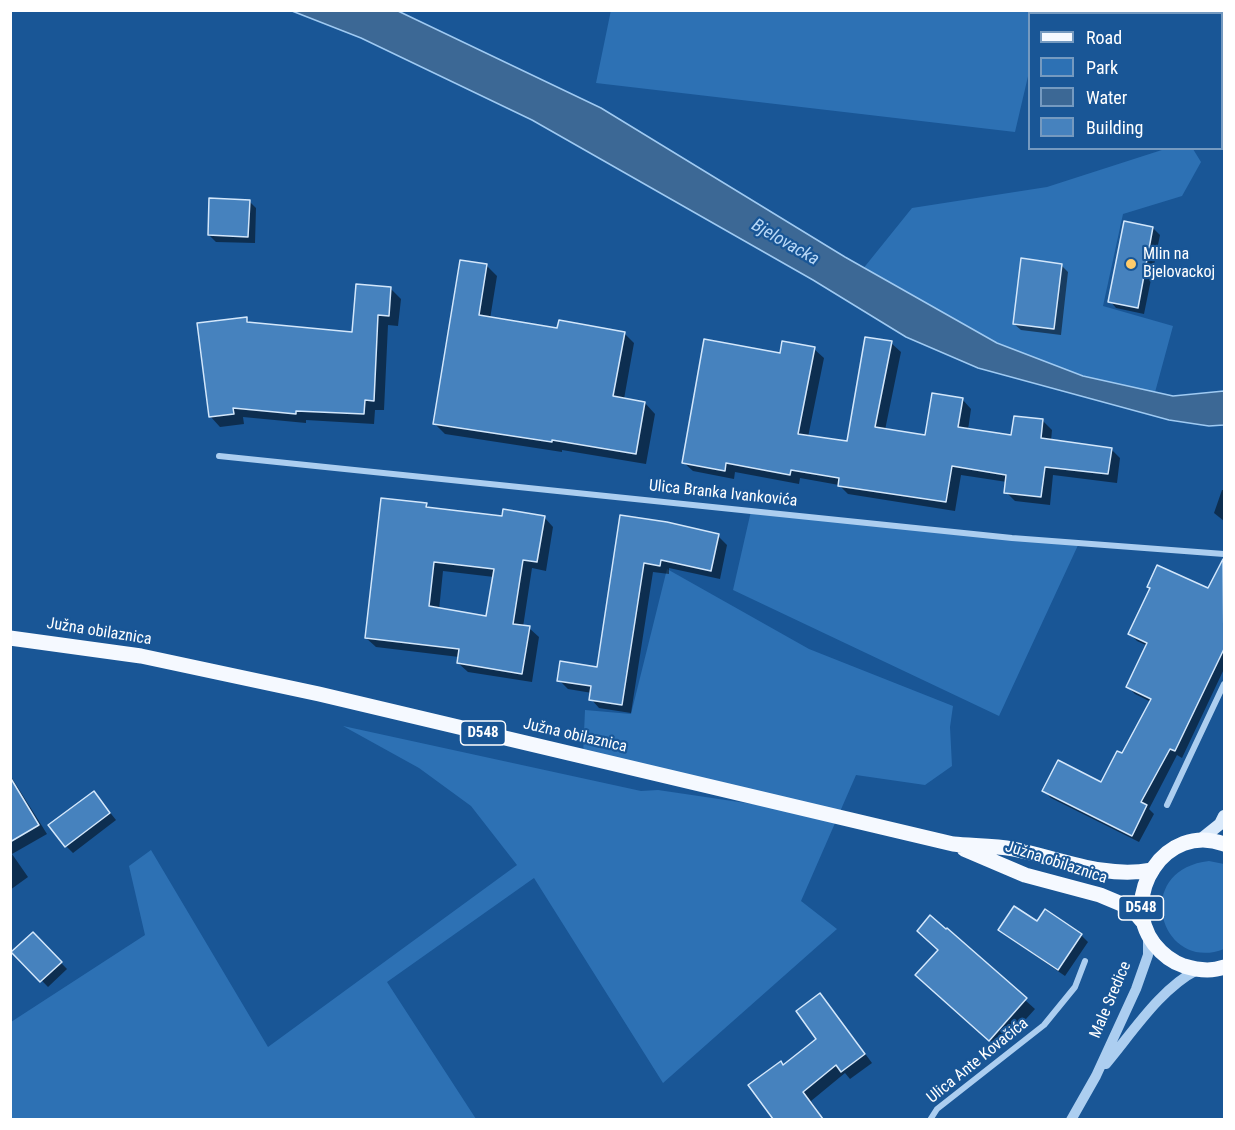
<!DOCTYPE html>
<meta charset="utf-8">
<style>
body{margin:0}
#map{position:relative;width:1235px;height:1130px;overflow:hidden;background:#195696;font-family:"Roboto Condensed",sans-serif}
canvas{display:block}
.frame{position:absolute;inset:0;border:12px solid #fff;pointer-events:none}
.legend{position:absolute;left:1028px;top:12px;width:195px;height:138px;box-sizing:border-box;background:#195696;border:2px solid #759ac0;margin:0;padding:8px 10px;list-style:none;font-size:18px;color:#fff}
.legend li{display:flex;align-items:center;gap:12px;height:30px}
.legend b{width:30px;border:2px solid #759ac0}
</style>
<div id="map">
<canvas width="1235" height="1130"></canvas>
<div class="frame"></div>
<ul class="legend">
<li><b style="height:8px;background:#f5f9ff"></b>Road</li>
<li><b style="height:16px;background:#2d71b4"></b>Park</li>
<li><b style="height:16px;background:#3c6895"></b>Water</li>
<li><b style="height:16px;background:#4682be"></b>Building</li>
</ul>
</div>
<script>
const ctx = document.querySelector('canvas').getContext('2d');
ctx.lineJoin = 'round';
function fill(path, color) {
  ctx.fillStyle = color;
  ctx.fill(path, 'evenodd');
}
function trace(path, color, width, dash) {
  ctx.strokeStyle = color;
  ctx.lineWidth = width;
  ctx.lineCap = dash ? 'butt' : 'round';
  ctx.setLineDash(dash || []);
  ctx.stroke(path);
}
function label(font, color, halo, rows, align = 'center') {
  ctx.font = font + ' "Roboto Condensed",sans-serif';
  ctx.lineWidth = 4.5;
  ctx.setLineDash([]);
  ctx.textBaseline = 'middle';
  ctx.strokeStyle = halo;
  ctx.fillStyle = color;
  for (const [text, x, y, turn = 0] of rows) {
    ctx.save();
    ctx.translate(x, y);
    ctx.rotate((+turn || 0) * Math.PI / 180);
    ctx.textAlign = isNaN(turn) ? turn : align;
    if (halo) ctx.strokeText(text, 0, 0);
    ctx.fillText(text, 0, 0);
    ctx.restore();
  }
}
fill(new Path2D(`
 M 611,10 L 1044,10 L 1044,13 L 1030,14 L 1029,72 L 1015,132 L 596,83 Z
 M 1165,149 L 1193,149 L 1201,162 L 1182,196 L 1123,214 L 1103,306 L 1173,326 L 1151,407 L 1002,369 L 854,280 L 912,208 L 1047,187 Z
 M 751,511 L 1079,543 L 999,716 L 733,590 Z
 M 667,569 L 809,649 L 953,706 L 950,727 L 952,766 L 925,785 L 856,775 L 801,901 L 837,929 L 663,1083 L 534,878 L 387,982 L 476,1119 L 11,1120 L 11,1022 L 145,935 L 129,866 L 151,850 L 268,1047 L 517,865 L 471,806 L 419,768 L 343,726 L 641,791 L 658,790 L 827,815 L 583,756 L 585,710 L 631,714 Z
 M 1209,861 L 1224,864 L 1224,949 C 1161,974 1130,870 1209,861 Z`), '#2d71b4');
const water = new Path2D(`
 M 292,11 L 398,11 L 601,108 L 845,257 L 997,343 L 1083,376 L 1173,396 L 1224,391 L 1224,425 L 1209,426 L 1169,420 L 978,368 L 906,337 L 813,280 L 532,120 L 361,38 Z`);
fill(water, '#3c6895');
trace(water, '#9fcaf2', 1.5);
fill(new Path2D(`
 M 249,201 L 256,208 L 255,243 L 216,242 L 209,235 Z
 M 1153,228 L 1160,235 L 1144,314 L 1116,308 L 1110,301 Z
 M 486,265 L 497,276 L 490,319 L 559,330 L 624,333 L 634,343 L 624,399 L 645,403 L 655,414 L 646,464 L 562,450 L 562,452 L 445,434 L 435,424 Z
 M 1061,265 L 1068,272 L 1061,335 L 1021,330 L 1014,324 Z
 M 390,288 L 401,299 L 398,326 L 388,325 L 384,410 L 375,410 L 374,424 L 306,420 L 306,423 L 243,417 L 244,424 L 220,427 L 210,416 L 246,319 L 251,324 L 354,334 Z
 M 891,343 L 901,352 L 885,430 L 926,437 L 962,399 L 971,409 L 968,430 L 1013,437 L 1043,421 L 1052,430 L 1051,441 L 1111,449 L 1120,458 L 1117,483 L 1053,475 L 1050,505 L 1015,501 L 1006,492 L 1007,482 L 961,475 L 955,511 L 848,494 L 839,485 L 800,478 L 799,484 L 735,472 L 734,479 L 693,471 L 683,462 L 781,355 L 814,349 L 824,358 L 808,437 L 848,443 Z
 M 1222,490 L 1224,490 L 1224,521 L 1214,513 Z
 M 426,505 L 431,509 L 503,517 L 544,517 L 553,527 L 546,571 L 532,568 L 523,627 L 529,628 L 539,637 L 532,682 L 468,672 L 458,663 L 459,657 L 376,647 L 366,638 ZM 443,571 L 494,577 L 487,618 L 439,610 Z
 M 622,516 L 718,536 L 727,545 L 720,579 L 669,568 L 669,574 L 653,572 L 631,713 L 599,708 L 591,699 L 592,693 L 568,689 L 559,680 L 599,669 Z
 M 1219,572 L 1224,575 L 1224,669 L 1182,758 L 1177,755 L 1149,809 L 1154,814 L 1139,842 L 1051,798 L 1044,791 L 1101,784 L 1123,755 L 1151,702 L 1135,694 L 1128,687 L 1148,646 L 1137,641 L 1129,633 L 1151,589 L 1149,587 L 1209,590 Z
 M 10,775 L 47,834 L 12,854 L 28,877 L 10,890 Z
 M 100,800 L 116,820 L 73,853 L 66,846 Z
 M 1038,923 L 1081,935 L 1088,942 L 1065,976 L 1007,936 L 1000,930 Z
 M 947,930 L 1035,1009 L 999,1049 L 927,984 Z
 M 33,934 L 67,969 L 48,987 L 14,952 Z
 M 820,995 L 828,1004 L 872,1063 L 850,1079 L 845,1073 L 811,1101 L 824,1120 L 775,1120 L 750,1085 L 784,1066 L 819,1039 Z`), '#0007');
const building = new Path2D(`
 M 209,198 L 250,200 L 248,237 L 208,235 Z
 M 1124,221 L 1153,227 L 1138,308 L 1108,302 Z
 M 1021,258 L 1062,264 L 1054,329 L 1013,324 Z
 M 460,260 L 487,264 L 479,315 L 557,328 L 559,320 L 625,332 L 613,396 L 645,402 L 636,454 L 552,440 L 552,442 L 433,424 Z
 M 356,284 L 391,287 L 389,316 L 378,315 L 374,401 L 365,400 L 364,414 L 296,411 L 296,414 L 233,408 L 234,414 L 209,417 L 197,323 L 247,317 L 247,322 L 352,332 Z
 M 865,337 L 892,341 L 875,427 L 925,435 L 932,393 L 963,398 L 958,427 L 1011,435 L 1014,416 L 1043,419 L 1041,438 L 1112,448 L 1108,474 L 1045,467 L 1041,497 L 1004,493 L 1006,475 L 952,466 L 946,502 L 838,486 L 839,478 L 791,470 L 790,475 L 726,463 L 725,471 L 682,463 L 704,339 L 780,353 L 782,341 L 815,347 L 798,434 L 847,441 Z
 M 381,498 L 427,503 L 426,507 L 502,516 L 503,509 L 545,516 L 537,562 L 523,560 L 513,624 L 530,626 L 522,674 L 457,663 L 459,649 L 365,638 ZM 434,562 L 494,569 L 486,616 L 429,606 Z
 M 620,515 L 667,522 L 719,534 L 711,571 L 661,560 L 660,566 L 644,563 L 622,705 L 589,700 L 591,686 L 557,681 L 560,661 L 597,667 Z
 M 1223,559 L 1224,649 L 1175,751 L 1170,749 L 1141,802 L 1147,805 L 1132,836 L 1042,791 L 1058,760 L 1101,782 L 1117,751 L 1122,753 L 1151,699 L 1126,687 L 1147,643 L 1128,634 L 1150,588 L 1147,587 L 1157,565 L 1208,588 Z
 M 10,777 L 39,825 L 10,842 Z
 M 94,791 L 110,813 L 65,847 L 48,825 Z
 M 1014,906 L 1037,921 L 1045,909 L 1082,934 L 1058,970 L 998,930 Z
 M 930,915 L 946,929 L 947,928 L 1027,998 L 989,1041 L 915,975 L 938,950 L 917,931 Z
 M 33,932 L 62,962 L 40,982 L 11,952 Z
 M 820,993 L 865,1054 L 841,1072 L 836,1065 L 803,1092 L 823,1119 L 773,1119 L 748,1085 L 781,1061 L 783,1065 L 816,1039 L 796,1011 Z`);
fill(building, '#4682be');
trace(building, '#d3e7fb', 1.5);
trace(new Path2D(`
 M 219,456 L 1012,538 L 1224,554
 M 1167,805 L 1224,684
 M 930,1120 L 937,1109 L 1044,1025 L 1075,987 L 1085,961`), '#accef0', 6);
trace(new Path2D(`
 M 1106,1064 C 1132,1033 1161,988 1197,970
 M 1071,1120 L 1096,1076 L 1136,989 L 1148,955 L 1148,936`), '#accef0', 10);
trace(new Path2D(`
 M 1200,840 L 1220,824 L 1224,816`), '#daeafb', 12);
trace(new Path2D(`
 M 10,638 L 141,656 L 319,694 L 953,844 C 973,846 994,845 1013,849 C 1058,858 1105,879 1151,870
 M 1224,844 C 1166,822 1118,896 1154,944 C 1162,954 1172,962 1184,966 C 1197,970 1211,972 1224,967
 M 964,849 L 1025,875 L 1100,895 L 1131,908 L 1142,921`), '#f5f9ff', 15);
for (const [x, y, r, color] of [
 [1131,264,6,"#ffcc6b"]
]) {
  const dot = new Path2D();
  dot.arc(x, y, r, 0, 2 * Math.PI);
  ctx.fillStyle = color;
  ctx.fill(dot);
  trace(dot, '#195696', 2);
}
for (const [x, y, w] of [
 [483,733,45],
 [1141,908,45]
]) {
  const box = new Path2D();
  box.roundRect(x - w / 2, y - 12, w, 24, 4.5);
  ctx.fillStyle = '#195696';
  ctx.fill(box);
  trace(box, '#fff', 1.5);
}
label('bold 15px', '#fff', null, [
 ["D548",483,733],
 ["D548",1141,908]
]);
label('16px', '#fff', '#195696', [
 ["Mlin na",1143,255],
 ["Bjelovackoj",1143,273]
], 'left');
label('16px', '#fff', '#195696', [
 ["Ulica Branka Ivankovića",723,494,6],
 ["Južna obilaznica",99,632,9],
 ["Južna obilaznica",575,736,13],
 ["Južna obilaznica",1056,863,18],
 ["Male Sredice",1111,1000,-67],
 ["Ulica Ante Kovačića",978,1061,-39]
]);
label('italic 18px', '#b8d8f7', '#195696', [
 ["Bjelovacka",785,243,30]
]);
</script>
